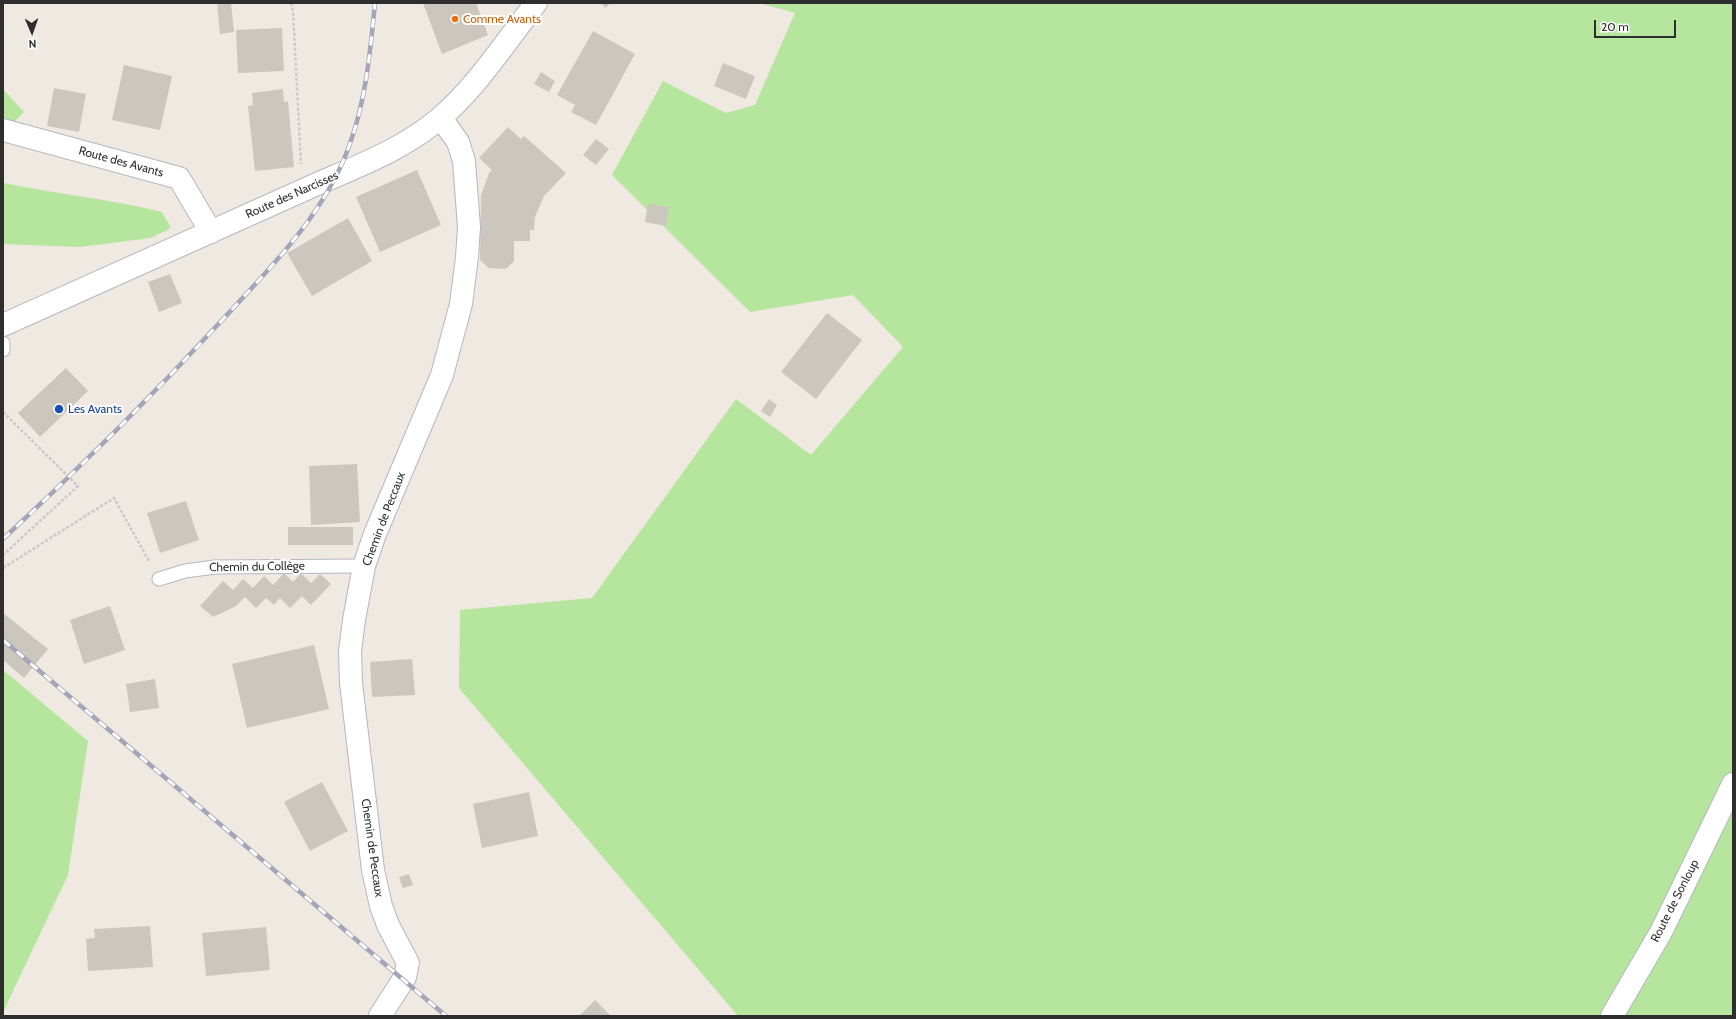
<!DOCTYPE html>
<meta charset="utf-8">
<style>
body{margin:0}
#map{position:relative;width:1736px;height:1019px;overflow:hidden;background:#efe9e1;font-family:Cabin,sans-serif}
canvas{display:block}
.frame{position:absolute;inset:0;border:4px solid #2e2e2e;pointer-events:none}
.north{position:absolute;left:12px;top:12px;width:40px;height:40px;-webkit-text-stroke:3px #fff;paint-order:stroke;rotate:178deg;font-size:11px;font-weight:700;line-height:16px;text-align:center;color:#2e2e2e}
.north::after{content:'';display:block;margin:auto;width:14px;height:18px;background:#2e2e2e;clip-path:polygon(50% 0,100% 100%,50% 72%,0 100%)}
.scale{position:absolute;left:1594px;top:20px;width:82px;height:18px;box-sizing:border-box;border:2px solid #2e2e2e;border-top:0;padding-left:5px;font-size:12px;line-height:14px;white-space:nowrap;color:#2e2e2e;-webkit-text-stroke:3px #fff;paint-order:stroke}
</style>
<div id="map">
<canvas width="1736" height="1019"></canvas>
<div class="frame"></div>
<div class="north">N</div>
<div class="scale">20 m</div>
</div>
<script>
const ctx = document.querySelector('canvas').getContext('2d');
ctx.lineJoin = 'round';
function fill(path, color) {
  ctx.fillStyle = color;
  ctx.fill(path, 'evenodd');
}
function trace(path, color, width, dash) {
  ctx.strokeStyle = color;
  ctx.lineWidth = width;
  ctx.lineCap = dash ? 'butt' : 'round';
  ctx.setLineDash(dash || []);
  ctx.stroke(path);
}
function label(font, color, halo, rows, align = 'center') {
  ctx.font = font + ' Cabin,sans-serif';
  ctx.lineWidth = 4;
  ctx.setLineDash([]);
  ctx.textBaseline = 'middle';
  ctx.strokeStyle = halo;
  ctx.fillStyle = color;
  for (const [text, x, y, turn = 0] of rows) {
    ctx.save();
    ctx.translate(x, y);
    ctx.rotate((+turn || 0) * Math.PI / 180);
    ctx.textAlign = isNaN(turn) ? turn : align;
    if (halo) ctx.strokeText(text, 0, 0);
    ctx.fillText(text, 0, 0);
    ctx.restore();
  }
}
fill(new Path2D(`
 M 759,3 L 1733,3 L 1733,1016 L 738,1016 L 459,688 L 460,610 L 592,598 L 736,399 L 811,455 L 903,347 L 853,295 L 750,312 L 612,175 L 663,81 L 726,113 L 755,105 L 795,13 Z
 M 3,89 L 24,112 L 3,133 Z
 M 3,183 C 56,194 110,199 162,212 L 171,228 L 151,238 L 80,247 L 3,244 Z
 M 3,670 L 88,741 L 68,875 L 3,1012 Z`), '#b6e59e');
fill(new Path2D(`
 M 217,3 L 231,3 L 234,32 L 220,34 Z
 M 423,3 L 476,3 L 488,35 L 442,54 Z
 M 600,3 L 610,3 L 606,8 Z
 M 282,28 L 284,71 L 238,73 L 236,30 Z
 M 593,31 L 635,54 L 596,125 L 571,112 L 575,105 L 557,95 Z
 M 723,63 L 755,76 L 746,99 L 714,86 Z
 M 124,65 L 172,76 L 160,130 L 112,120 Z
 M 541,72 L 555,81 L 549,92 L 534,84 Z
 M 54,88 L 86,94 L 79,132 L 47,126 Z
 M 283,89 L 284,102 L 288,101 L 294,167 L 255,171 L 248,106 L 253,105 L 252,93 Z
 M 508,127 L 521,139 L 524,136 L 566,173 L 544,196 L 535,217 L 534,230 L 530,230 L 530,241 L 514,241 L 514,261 L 506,269 L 489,268 L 480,260 L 481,195 L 490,171 L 492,170 L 479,158 Z
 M 596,139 L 609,149 L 596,165 L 583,155 Z
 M 417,170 L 441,225 L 380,252 L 356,197 Z
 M 648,204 L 669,207 L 666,226 L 645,222 Z
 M 348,218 L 372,261 L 312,296 L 287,253 Z
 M 170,274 L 182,303 L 159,312 L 148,282 Z
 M 827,313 L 862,340 L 816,399 L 781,372 Z
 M 66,368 L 88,391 L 40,437 L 18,413 Z
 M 769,399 L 777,405 L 770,417 L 761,411 Z
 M 357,464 L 360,522 L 311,525 L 309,466 Z
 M 186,501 L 199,540 L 160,553 L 147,513 Z
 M 288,527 L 353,527 L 353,545 L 288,545 Z
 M 284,573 L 293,582 L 301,573 L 311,583 L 320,574 L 331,584 L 311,605 L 302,596 L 290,608 L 280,598 L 274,605 L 266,598 L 256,608 L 245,597 L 236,606 L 213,617 L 200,606 L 223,581 L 233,590 L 243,579 L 253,588 L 264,576 L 273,585 Z
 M 110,606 L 125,650 L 84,664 L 70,620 Z
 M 3,613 L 48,649 L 24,678 L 3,660 Z
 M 314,645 L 329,709 L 247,728 L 232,664 Z
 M 412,659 L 415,695 L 372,697 L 370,662 Z
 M 155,679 L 159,708 L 130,712 L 126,684 Z
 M 322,782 L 348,831 L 310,851 L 284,802 Z
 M 529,792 L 538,836 L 482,848 L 473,804 Z
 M 409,874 L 413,885 L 403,888 L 399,877 Z
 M 150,926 L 153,967 L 88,971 L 86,939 L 95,938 L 94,929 Z
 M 266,927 L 270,970 L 206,976 L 202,933 Z
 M 595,1000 L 611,1016 L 579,1016 Z`), '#cbc7bf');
const service = new Path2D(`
 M 3,343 L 3,350
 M 159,579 L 185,571 L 215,567 L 364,566`);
const minor = new Path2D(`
 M 3,130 L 179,178 L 211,232
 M 380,1016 L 405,977 L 408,963 L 388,925 L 381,906 L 373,870 L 351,683 L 350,651 L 354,620 L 364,566 L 375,534 L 442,375 L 461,304 L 467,257 L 469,227 L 464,161 L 458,142 L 441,118
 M 1612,1016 L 1661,932 L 1733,784`);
const tertiary = new Path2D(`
 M 3,325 C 101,281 199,237 297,193 C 346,170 398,154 440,118 C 476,88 507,40 536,3`);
trace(service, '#b4b7c1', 15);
trace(minor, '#b4b7c1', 24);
trace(tertiary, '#b4b7c1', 24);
trace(new Path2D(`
 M 291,3 L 293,12 L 301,164
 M 3,412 L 78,486 L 3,555
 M 3,568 L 114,498 L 149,561`), '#c9c9c9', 2.5, [3, 2]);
trace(service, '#fff', 13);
trace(minor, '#fff', 22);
trace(tertiary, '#fff', 22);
const rail = new Path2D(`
 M 3,539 C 80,468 154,394 225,317 C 272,266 324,214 348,149 C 366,102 370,53 375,3
 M 3,640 L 446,1016`);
trace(rail, '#a3a6b8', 4.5);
trace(rail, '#fff', 3, [9]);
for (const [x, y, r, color] of [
 [455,19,4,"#e8710a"],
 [59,409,5,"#1a4fb4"]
]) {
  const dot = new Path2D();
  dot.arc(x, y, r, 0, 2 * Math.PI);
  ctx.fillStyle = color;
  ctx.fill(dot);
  trace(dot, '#fff', 1.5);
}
label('12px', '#c56008', '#fff', [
 ["Comme Avants",463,19]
], 'left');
label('12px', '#2e2e2e', '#fff', [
 ["Route des Avants",121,162,15],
 ["Route des Narcisses",292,195,-24],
 ["Chemin de Peccaux",384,519,-69],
 ["Chemin du Collège",257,567,-1],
 ["Chemin de Peccaux",372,848,82],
 ["Route de Sonloup",1675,901,-63]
]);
label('12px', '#164399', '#fff', [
 ["Les Avants",68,409]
], 'left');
</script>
